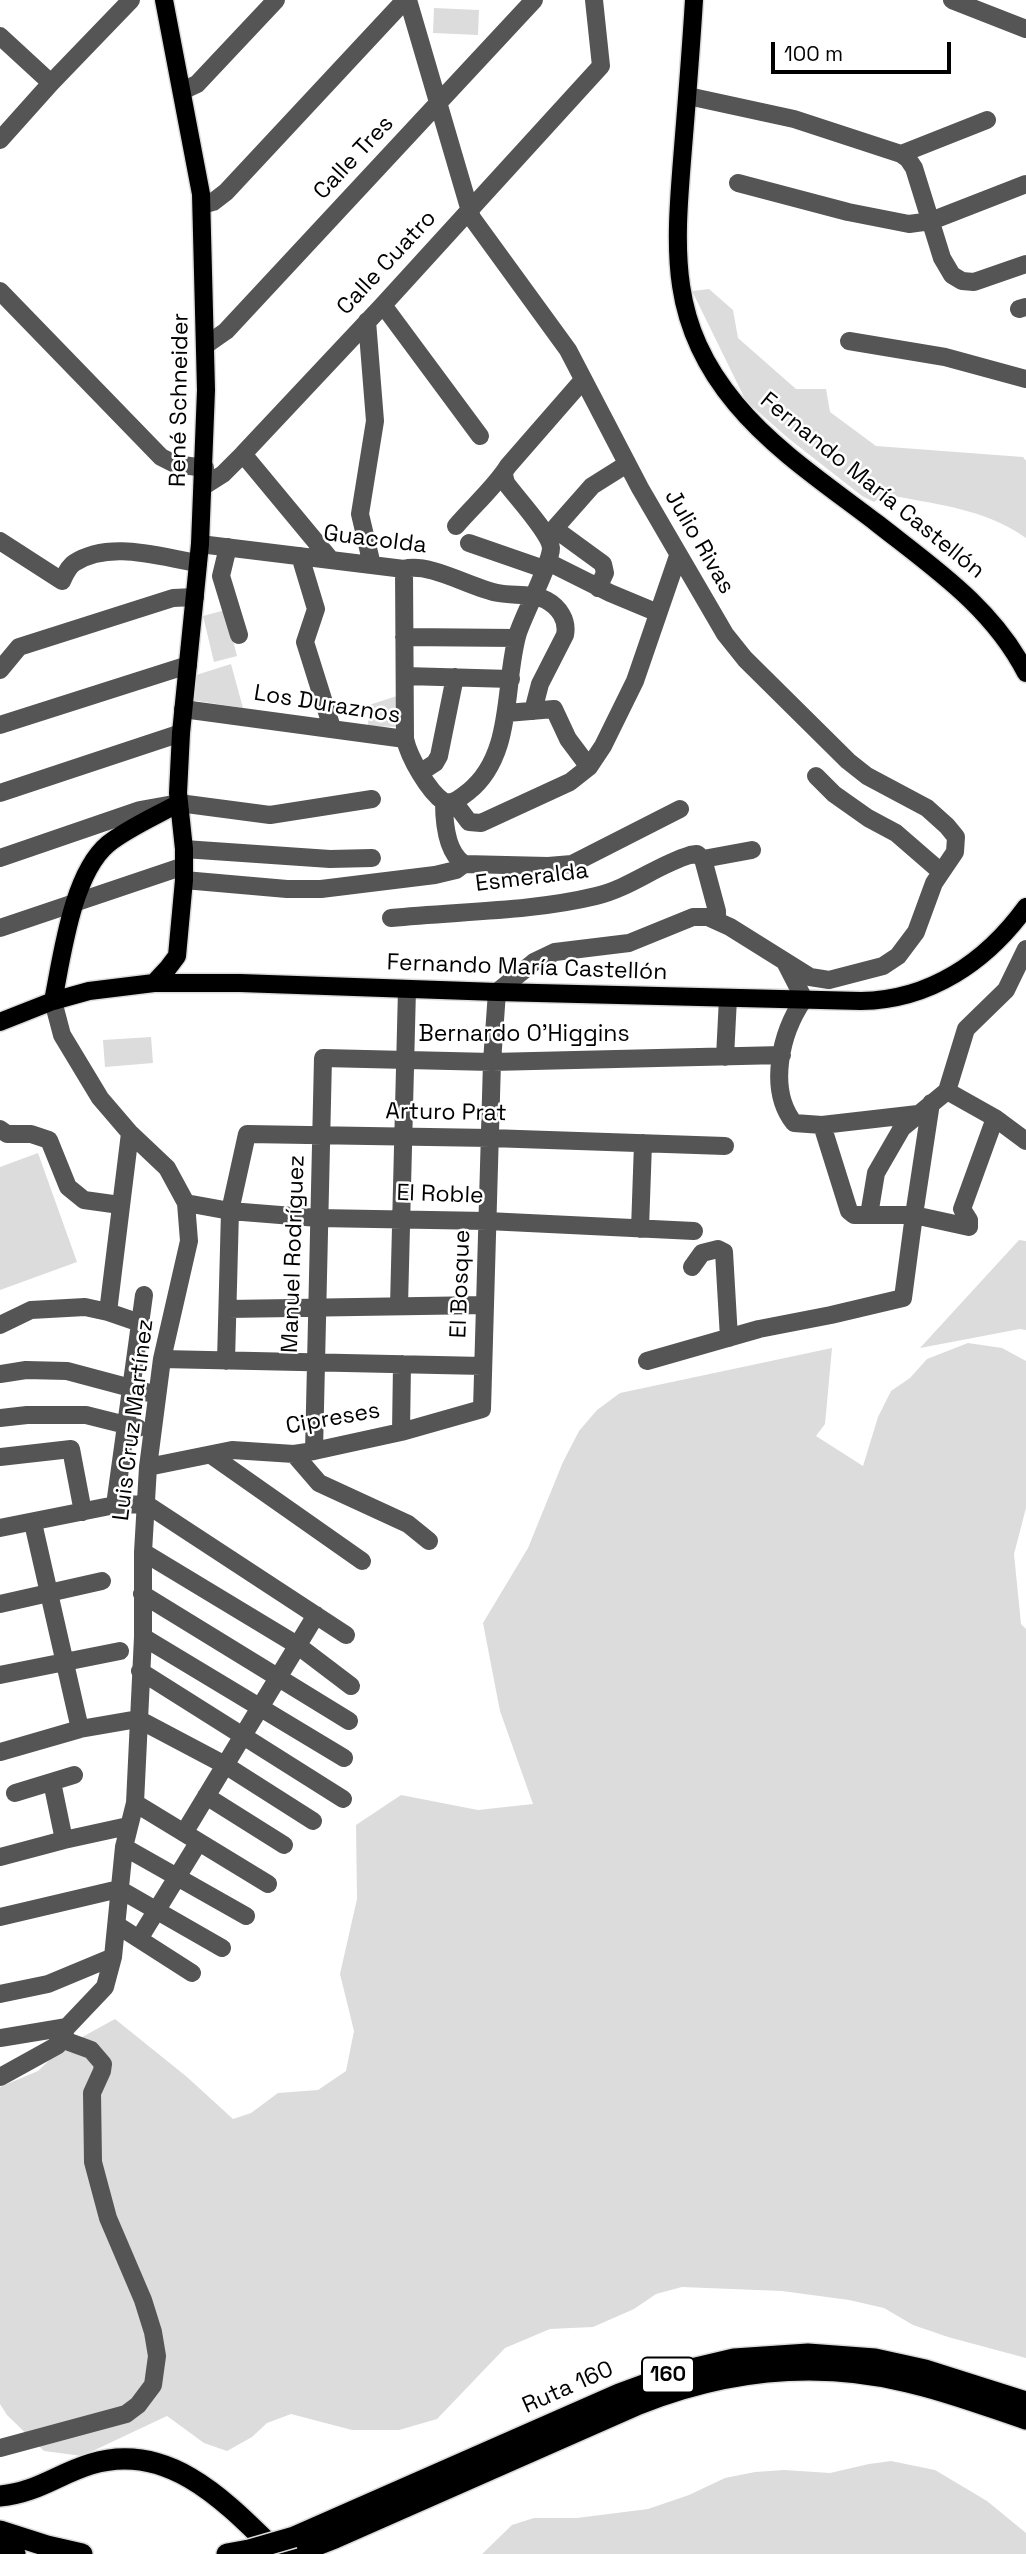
<!DOCTYPE html>
<meta charset="utf-8">
<style>
body{margin:0}
#map{position:relative;width:1026px;height:2554px;overflow:hidden;background:#fff;font-family:"Space Grotesk",sans-serif}
canvas{display:block}
.scale{position:absolute;left:771px;top:42px;width:180px;height:32px;box-sizing:border-box;border:4px solid #000;border-top:0;padding-left:9px;font-size:21px;line-height:24px;white-space:nowrap;color:#000;-webkit-text-stroke:5px #fff;paint-order:stroke}
</style>
<div id="map">
<canvas width="1026" height="2554"></canvas>
<div class="scale">100 m</div>
</div>
<script>
const ctx = document.querySelector('canvas').getContext('2d');
ctx.lineJoin = 'round';
function fill(path, color) {
  ctx.fillStyle = color;
  ctx.fill(path, 'evenodd');
}
function trace(path, color, width, dash) {
  ctx.strokeStyle = color;
  ctx.lineWidth = width;
  ctx.lineCap = dash ? 'butt' : 'round';
  ctx.setLineDash(dash || []);
  ctx.stroke(path);
}
function label(font, color, halo, rows, align = 'center') {
  ctx.font = font + ' "Space Grotesk",sans-serif';
  ctx.lineWidth = 5;
  ctx.setLineDash([]);
  ctx.textBaseline = 'middle';
  ctx.strokeStyle = halo;
  ctx.fillStyle = color;
  for (const [text, x, y, turn = 0] of rows) {
    ctx.save();
    ctx.translate(x, y);
    ctx.rotate((+turn || 0) * Math.PI / 180);
    ctx.textAlign = isNaN(turn) ? turn : align;
    if (halo) ctx.strokeText(text, 0, 0);
    ctx.fillText(text, 0, 0);
    ctx.restore();
  }
}
fill(new Path2D(`
 M 434,8 L 479,10 L 478,35 L 433,33 Z
 M 709,289 L 733,310 L 738,338 L 796,389 L 826,389 L 830,412 L 876,446 L 1023,457 L 1026,461 L 1026,538 C 985,508 932,504 884,494 L 874,502 L 862,496 L 788,438 L 746,401 L 692,291 Z
 M 225,610 L 237,656 L 214,662 L 203,616 Z
 M 231,664 L 243,708 L 191,700 L 193,676 Z
 M 400,695 L 399,727 L 368,726 L 369,705 Z
 M 151,1037 L 153,1063 L 105,1067 L 103,1040 Z
 M 38,1153 L 77,1262 L 0,1290 L 0,1167 Z
 M 1019,1240 L 1026,1241 L 1026,1330 L 1020,1329 L 920,1348 Z
 M 968,1343 L 1002,1348 L 1026,1361 L 1026,1508 L 1014,1554 L 1021,1624 L 1026,1629 L 1026,2358 L 948,2337 L 913,2325 L 884,2308 L 849,2300 L 782,2291 L 682,2287 L 656,2294 L 634,2309 L 593,2327 L 550,2329 L 505,2348 L 437,2419 L 399,2430 L 352,2430 L 291,2414 L 267,2423 L 252,2437 L 227,2451 L 204,2443 L 167,2416 L 82,2456 L 44,2451 L 7,2415 L 0,2404 L 0,2087 L 38,2071 L 62,2048 L 115,2019 L 187,2077 L 233,2119 L 251,2113 L 278,2093 L 318,2090 L 346,2071 L 354,2031 L 340,1974 L 357,1899 L 356,1825 L 401,1795 L 478,1810 L 533,1804 L 500,1711 L 483,1623 L 528,1548 L 563,1462 L 579,1431 L 597,1410 L 620,1393 L 832,1348 L 825,1424 L 816,1436 L 863,1466 L 878,1417 L 891,1391 L 910,1378 L 927,1359 Z
 M 891,2461 L 935,2470 L 987,2501 L 1026,2533 L 1026,2554 L 482,2554 L 512,2525 L 534,2518 L 577,2518 L 648,2509 L 689,2495 L 725,2478 L 755,2472 L 784,2470 L 830,2473 L 869,2464 Z`), '#dcdcdc');
const major = new Path2D(`
 M 694,0 C 691,49 687,99 683,148 C 675,248 667,322 736,404 C 775,451 830,487 878,524 C 934,568 993,608 1026,673
 M 154,983 L 168,968 L 177,956 L 184,880 L 184,849 L 178,793 L 181,733 L 200,544 L 206,390 L 201,194 L 164,0
 M 53,1001 C 62,957 72,874 108,844 C 128,828 156,816 179,803
 M 0,1022 L 53,1001 L 89,991 L 154,983 L 240,983 L 497,992 L 861,1001 C 930,1000 986,962 1026,907`);
const highway = new Path2D(`
 M 0,2496 C 36,2493 58,2474 91,2464 C 170,2440 228,2504 279,2554
 M 0,2531 L 47,2546 L 82,2554
 M 294,2537 L 619,2394 L 679,2372 L 734,2359 L 808,2354 L 875,2359 L 925,2370 L 1026,2402
 M 0,2549 L 15,2554
 M 227,2554 L 249,2550
 M 294,2554 L 335,2538 L 639,2404 C 725,2370 817,2360 908,2382 C 948,2391 987,2406 1026,2419`);
trace(major, '#dbdbdb', 21);
trace(highway, '#dbdbdb', 24);
trace(new Path2D(`
 M 952,0 L 1026,29
 M 0,36 L 51,83
 M 182,91 L 197,84 L 276,0
 M 688,96 L 794,119 L 901,154 L 987,120
 M 0,140 L 51,83 L 131,0
 M 901,154 L 908,159 L 914,168 L 942,258 L 952,275 L 962,281 L 974,282 L 1026,264
 M 738,183 L 848,212 L 909,224 L 931,221 L 1026,184
 M 203,205 L 213,202 L 226,192 L 405,0
 M 0,291 L 161,457 L 175,464 L 205,468
 M 383,305 L 480,436
 M 1019,309 L 1026,307
 M 367,321 L 375,421 L 360,514 L 372,565
 M 849,341 L 945,357 L 1026,379
 M 206,345 L 226,331 L 534,0
 M 243,454 L 331,560
 M 204,486 L 223,474 L 243,454 L 383,305 L 601,66 L 594,0
 M 456,526 C 472,507 495,487 508,466 L 583,380
 M 555,529 L 603,564 L 605,573 L 598,588
 M 547,537 L 592,486 L 627,464
 M 0,541 L 62,581 C 65,575 68,567 74,563 C 110,540 159,557 198,563
 M 469,543 L 544,569
 M 200,544 L 404,569 C 430,562 471,588 498,593 C 513,596 532,593 546,600 C 559,607 568,620 565,635 L 540,684 L 533,711
 M 228,547 L 221,576 L 239,635
 M 300,556 L 316,609 L 305,642 L 332,728
 M 548,562 L 610,593 L 658,613
 M 404,569 L 405,739 C 409,757 428,791 444,802
 M 404,637 L 516,638
 M 0,670 L 19,647 L 173,598 L 195,597
 M 405,676 L 511,679
 M 183,709 L 405,739
 M 507,713 L 554,709 L 568,739 L 589,767
 M 0,725 L 188,665
 M 421,772 L 435,763 L 439,756 L 455,677
 M 816,776 L 834,794 L 868,818 L 896,833 L 941,872
 M 0,793 L 181,733
 M 444,802 C 454,804 460,798 468,792 C 515,755 503,683 518,633 C 524,614 551,563 551,548 C 550,533 516,497 506,483 L 504,475
 M 444,802 C 444,822 446,852 464,864
 M 454,802 L 469,822 L 481,823 L 570,782 L 589,767 L 603,746 L 635,681 L 678,556
 M 184,849 L 330,859 L 372,858
 M 0,858 L 140,810 L 179,803 L 270,815 L 372,799
 M 703,859 L 717,911 L 717,920
 M 464,864 L 548,866 L 572,864 L 680,809
 M 184,880 L 287,889 L 321,889 L 435,875 L 456,870 L 464,864
 M 391,918 C 459,911 530,912 596,896 C 630,888 657,865 690,855 L 697,854 L 703,859 L 752,850
 M 0,928 L 184,866
 M 786,964 L 804,999 C 781,1032 767,1089 794,1123 L 822,1125 L 918,1114
 M 725,1057 L 728,998
 M 947,1091 L 995,1118 L 1026,1141
 M 931,1103 L 914,1215 L 969,1227 L 969,1220 L 962,1209 L 995,1118
 M 822,1125 L 849,1211 L 854,1215 L 869,1215
 M 0,1129 L 7,1134 L 31,1134 L 49,1140 L 68,1187 L 84,1200 L 120,1205
 M 186,1203 L 230,1211 L 318,1218 L 487,1221 L 694,1231
 M 640,1229 L 643,1143
 M 692,1267 L 702,1253 L 718,1249 L 724,1252 L 729,1338
 M 399,1306 L 407,989
 M 228,1309 L 485,1305
 M 108,1312 L 130,1133
 M 0,1325 L 31,1310 L 85,1307 L 108,1312 L 140,1323
 M 162,1359 L 483,1366
 M 226,1361 L 230,1211 L 247,1134 L 490,1138 L 725,1146
 M 647,1361 L 759,1329 L 831,1315 L 903,1298 L 914,1215 L 869,1215 L 876,1173 L 902,1128 L 947,1091 L 966,1029 L 1006,990 L 1026,949
 M 0,1374 L 26,1370 L 67,1371 L 157,1395
 M 0,1418 L 27,1415 L 86,1415 L 138,1428
 M 401,1432 L 402,1364
 M 314,1451 L 323,1058 L 492,1062 L 782,1055
 M 294,1454 L 319,1483 L 408,1524 L 429,1541
 M 211,1455 L 362,1561
 M 0,1457 L 71,1449 L 83,1512
 M 148,1467 L 232,1450 L 294,1454 L 314,1451 L 401,1432 L 482,1409 L 492,1062 L 497,992 L 534,962 L 555,952 L 629,943 L 693,917 L 708,917 L 730,927 L 810,977 L 829,980 L 883,966 L 898,956 L 916,932 L 934,883 L 955,852 L 956,837 L 947,826 L 927,808 L 867,776 L 848,761 L 745,659 L 725,634 L 640,488 L 568,350 L 472,218 L 408,0
 M 115,1505 L 144,1295
 M 33,1523 L 80,1729
 M 0,1528 L 115,1505 L 146,1504 L 346,1635
 M 143,1552 L 297,1645 L 351,1686
 M 142,1594 L 349,1721
 M 0,1604 L 102,1581
 M 143,1637 L 344,1758
 M 140,1671 L 343,1799
 M 0,1675 L 120,1651
 M 0,1752 L 80,1729 L 138,1719 L 225,1765 L 313,1821
 M 52,1782 L 64,1840
 M 15,1793 L 74,1775
 M 206,1796 L 284,1845
 M 135,1803 L 268,1884
 M 184,1833 L 316,1615
 M 124,1847 L 246,1916
 M 0,1857 L 64,1840 L 128,1826
 M 119,1889 L 222,1948
 M 0,1917 L 119,1889
 M 117,1925 L 192,1973
 M 139,1939 L 198,1843
 M 0,1994 L 48,1984 L 113,1957
 M 0,2038 L 67,2027
 M 0,2077 L 58,2045 L 67,2027 L 105,1987 L 113,1957 L 124,1847 L 135,1803 L 143,1637 L 143,1552 L 148,1467 L 162,1359 L 189,1241 L 186,1203 L 167,1168 L 130,1133 L 100,1098 L 62,1035 L 53,1001
 M 0,2448 L 126,2414 L 138,2405 L 153,2385 L 157,2356 L 153,2332 L 143,2300 L 108,2218 L 93,2162 L 92,2093 L 102,2071 L 103,2064 L 91,2050 L 61,2039`), '#555', 18);
trace(major, '#000', 18);
trace(highway, '#000', 21);
const highwayBridge = new Path2D(`
 M 249,2550 L 294,2537`);
trace(highwayBridge, '#dbdbdb', 24, []);
trace(highwayBridge, '#000', 21);
for (const [x, y, w] of [
 [668,2375,52]
]) {
  const box = new Path2D();
  box.roundRect(x - w / 2, y - 17.5, w, 35, 5);
  ctx.fillStyle = '#fff';
  ctx.fill(box);
  trace(box, '#000', 2);
}
label('bold 21px', '#000', null, [
 ["160",668,2375]
]);
label('23px', '#000', '#fff', [
 ["Calle Tres",354,158,-47],
 ["Calle Cuatro",387,263,-47],
 ["René Schneider",180,400,-89],
 ["Fernando María Castellón",872,486,39],
 ["Guacolda",375,540,7],
 ["Julio Rivas",699,542,60],
 ["Los Duraznos",327,705,9],
 ["Esmeralda",532,878,-7],
 ["Fernando María Castellón",527,968,2],
 ["Bernardo O'Higgins",524,1035],
 ["Arturo Prat",446,1113,1],
 ["El Roble",440,1195,2],
 ["Manuel Rodríguez",294,1254,-88],
 ["El Bosque",461,1284,-88],
 ["Cipreses",333,1419,-10],
 ["Luis Cruz Martínez",134,1420,-83],
 ["Ruta 160",568,2388,-24]
]);
</script>
